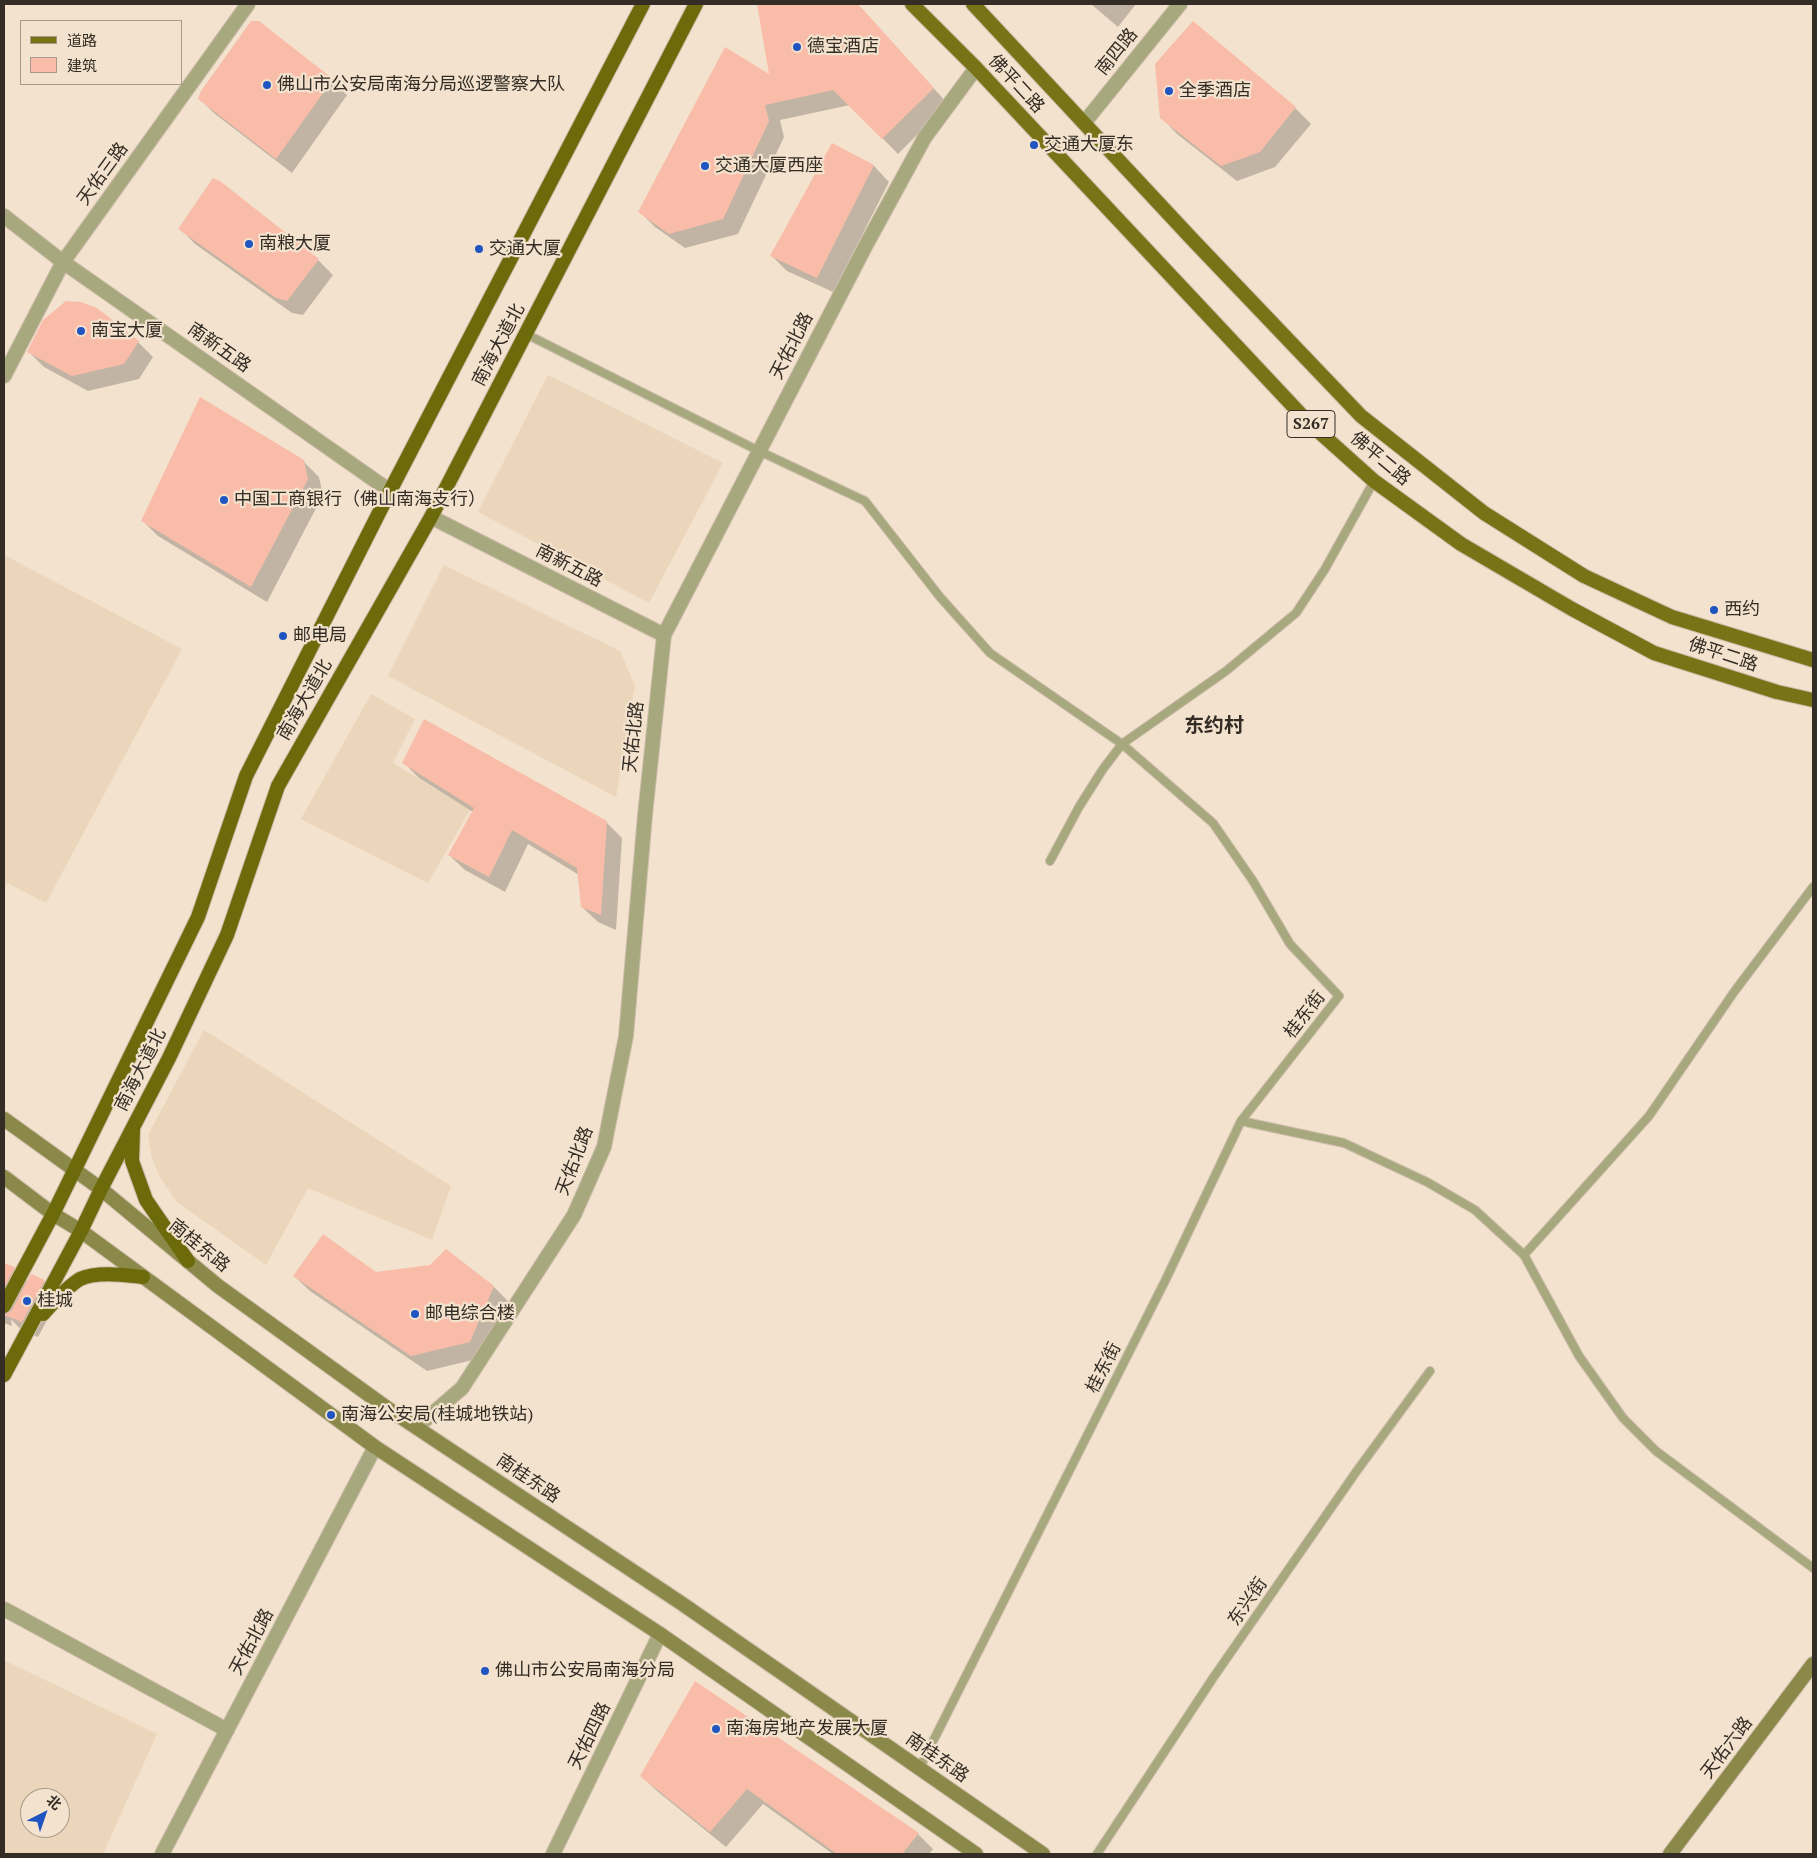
<!DOCTYPE html>
<meta charset="utf-8">
<style>
body{margin:0}
#map{position:relative;width:1817px;height:1858px;overflow:hidden;background:#f3e2cd;font-family:"PT Serif","Noto Sans SC",serif}
canvas{display:block}
.frame{position:absolute;inset:0;border:5px solid #332d25;pointer-events:none}
.legend{position:absolute;left:20px;top:20px;width:162px;height:65px;box-sizing:border-box;background:#f3e2cd;border:1px solid #a69a8a;margin:0;padding:6px 9px;list-style:none;font-size:15px;color:#332d25}
.legend li{display:flex;align-items:center;gap:10px;height:25px}
.legend b{width:25px;border:1px solid #a69a8a}
.north{position:absolute;left:20px;top:1788px;width:50px;height:50px;box-sizing:border-box;background:#f3e2cd;border:1px solid #a69a8a;border-radius:50%;rotate:41deg;font-size:14px;font-weight:700;line-height:20px;text-align:center;color:#332d25}
.north::after{content:'';display:block;margin:auto;width:18px;height:22px;background:#2054c1;clip-path:polygon(50% 0,100% 100%,50% 72%,0 100%)}
</style>
<div id="map">
<canvas width="1817" height="1858"></canvas>
<div class="frame"></div>
<ul class="legend">
<li><b style="height:6px;background:#777316"></b>道路</li>
<li><b style="height:14px;background:#f9bca8"></b>建筑</li>
</ul>
<div class="north">北</div>
</div>
<script>
const ctx = document.querySelector('canvas').getContext('2d');
ctx.lineJoin = 'round';
function fill(path, color) {
  ctx.fillStyle = color;
  ctx.fill(path, 'evenodd');
}
function trace(path, color, width, dash) {
  ctx.strokeStyle = color;
  ctx.lineWidth = width;
  ctx.lineCap = dash ? 'butt' : 'round';
  ctx.setLineDash(dash || []);
  ctx.stroke(path);
}
function label(font, color, halo, rows, align = 'center') {
  ctx.font = font + ' "PT Serif","Noto Sans SC",serif';
  ctx.lineWidth = 4.5;
  ctx.setLineDash([]);
  ctx.textBaseline = 'middle';
  ctx.strokeStyle = halo;
  ctx.fillStyle = color;
  for (const [text, x, y, turn = 0] of rows) {
    ctx.save();
    ctx.translate(x, y);
    ctx.rotate((+turn || 0) * Math.PI / 180);
    ctx.textAlign = isNaN(turn) ? turn : align;
    if (halo) ctx.strokeText(text, 0, 0);
    ctx.fillText(text, 0, 0);
    ctx.restore();
  }
}
fill(new Path2D(`
 M 548,375 L 723,463 L 649,603 L 478,512 Z
 M 4,555 L 182,649 L 46,903 L 7,883 L 4,890 Z
 M 444,565 L 620,651 L 635,686 L 616,797 L 388,676 Z
 M 371,694 L 415,719 L 393,763 L 470,810 L 428,883 L 301,819 Z
 M 204,1030 L 451,1186 L 432,1240 L 308,1188 L 266,1265 L 177,1202 L 162,1181 L 152,1159 L 148,1135 Z
 M 4,1660 L 157,1734 L 103,1854 L 4,1854 ZM 30,1798 L 60,1798 L 60,1828 L 30,1828 Z`), '#ecd6bb');
fill(new Path2D(`
 M 758,4 L 857,4 L 948,104 L 898,154 L 850,105 L 780,120 L 784,137 L 738,234 L 685,248 L 655,227 L 640,212 L 771,77 Z
 M 1091,4 L 1136,4 L 1118,27 Z
 M 1194,23 L 1295,108 L 1311,124 L 1275,167 L 1237,181 L 1177,134 L 1162,118 Z
 M 332,80 L 347,95 L 292,173 L 215,114 L 200,99 Z
 M 832,145 L 874,166 L 889,182 L 833,292 L 787,271 L 772,256 Z
 M 180,228 L 318,260 L 333,275 L 303,315 L 292,313 L 195,244 Z
 M 138,342 L 153,357 L 139,379 L 88,391 L 44,367 L 29,352 Z
 M 303,461 L 319,477 L 323,495 L 267,602 L 158,536 L 143,521 Z
 M 403,762 L 606,822 L 622,838 L 616,930 L 598,922 L 582,907 L 579,875 L 528,844 L 505,892 L 465,870 L 449,855 L 473,812 L 419,778 Z
 M 4,1264 L 14,1268 L 28,1282 L 44,1281 L 60,1296 L 38,1337 L 21,1330 L 11,1319 L 12,1326 L 4,1323 Z
 M 376,1273 L 494,1287 L 509,1302 L 485,1357 L 427,1371 L 310,1291 L 294,1276 Z
 M 695,1683 L 918,1834 L 933,1849 L 929,1854 L 833,1854 L 763,1804 L 726,1847 L 657,1791 L 641,1776 Z`), '#0003');
fill(new Path2D(`
 M 757,4 L 858,4 L 934,88 L 882,139 L 833,90 L 765,105 L 769,121 L 723,219 L 669,234 L 638,212 L 725,47 L 769,74 Z
 M 251,21 L 259,21 L 333,79 L 276,159 L 198,99 L 201,91 Z
 M 1193,21 L 1296,107 L 1260,152 L 1221,166 L 1160,118 L 1155,64 Z
 M 832,143 L 874,165 L 817,278 L 770,256 Z
 M 213,178 L 220,181 L 319,259 L 287,301 L 276,298 L 178,229 Z
 M 66,301 L 81,302 L 97,308 L 139,341 L 124,364 L 72,376 L 27,352 L 43,320 Z
 M 200,397 L 304,460 L 308,479 L 251,587 L 141,521 Z
 M 424,719 L 607,821 L 601,915 L 581,907 L 577,868 L 512,830 L 489,877 L 448,855 L 474,808 L 402,763 Z
 M 323,1234 L 376,1272 L 430,1265 L 446,1249 L 494,1286 L 470,1342 L 411,1356 L 293,1276 Z
 M 4,1263 L 15,1267 L 4,1288 Z
 M 31,1274 L 45,1280 L 22,1322 L 4,1315 L 12,1310 Z
 M 695,1681 L 919,1833 L 902,1854 L 837,1854 L 747,1789 L 710,1832 L 640,1776 Z`), '#f9bca8');
const service = new Path2D(`
 M 526,334 L 759,451 L 865,501 L 940,597 L 990,653 L 1122,744 L 1213,823 L 1253,881 L 1290,944 L 1339,996 L 1241,1121 L 1166,1279 L 919,1769
 M 1050,861 L 1079,807 L 1103,769 L 1122,744 L 1226,671 L 1296,613 L 1325,569 L 1374,481
 M 1241,1121 L 1344,1143 L 1427,1182 L 1475,1210 L 1524,1255 L 1579,1356 L 1623,1418 L 1656,1451 L 1813,1568
 M 1524,1255 L 1649,1116 L 1734,992 L 1813,887
 M 1097,1854 L 1213,1678 L 1356,1472 L 1430,1371`);
const minor = new Path2D(`
 M 4,1609 L 227,1730`);
const tertiary = new Path2D(`
 M 1084,123 L 1180,4
 M 4,216 L 63,262 L 390,491
 M 4,376 L 63,262 L 248,4
 M 431,517 L 664,635
 M 417,1427 L 462,1388 L 574,1215 L 604,1147 L 626,1036 L 645,815 L 664,635 L 866,245 L 925,137 L 976,68
 M 162,1854 L 375,1447
 M 553,1854 L 660,1634`);
const secondary = new Path2D(`
 M 4,1119 L 101,1189 L 218,1286 L 387,1408 L 681,1603 L 1043,1854
 M 4,1177 L 53,1214 L 81,1231 L 375,1447 L 660,1634 L 976,1854
 M 1670,1854 L 1813,1664`);
const primary = new Path2D(`
 M 912,4 L 976,68 L 1307,421 L 1374,481 L 1461,544 L 1572,609 L 1654,653 L 1777,692 L 1813,700
 M 973,4 L 1192,239 L 1361,416 L 1484,513 L 1584,576 L 1672,617 L 1813,660`);
const trunk = new Path2D(`
 M 133,1130 L 132,1161 L 146,1200 L 188,1261
 M 4,1306 L 53,1214 L 198,917 L 246,776 L 390,491 L 643,4
 M 43,1314 C 51,1305 70,1285 80,1279 C 98,1271 124,1275 143,1277
 M 4,1375 L 81,1231 L 101,1189 L 169,1058 L 227,935 L 278,786 L 431,517 L 696,4`);
trace(service, '#cdbeab', 10);
trace(minor, '#cdbeab', 16);
trace(tertiary, '#cdbeab', 16);
trace(secondary, '#cdbeab', 16);
trace(primary, '#cdbeab', 16);
trace(trunk, '#cdbeab', 16);
trace(service, '#a8a87e', 8);
trace(minor, '#a8a87e', 14);
trace(tertiary, '#a8a87e', 14);
trace(secondary, '#8b8949', 14);
trace(primary, '#777316', 14);
trace(trunk, '#6d6a0b', 14);
for (const [x, y, r, color] of [
 [797,47,5,"#2054c1"],
 [267,85,5,"#2054c1"],
 [1169,91,5,"#2054c1"],
 [1034,145,5,"#2054c1"],
 [705,166,5,"#2054c1"],
 [249,244,5,"#2054c1"],
 [479,249,5,"#2054c1"],
 [81,331,5,"#2054c1"],
 [224,500,5,"#2054c1"],
 [1714,610,5,"#2054c1"],
 [283,636,5,"#2054c1"],
 [27,1301,5,"#2054c1"],
 [415,1314,5,"#2054c1"],
 [331,1415,5,"#2054c1"],
 [485,1671,5,"#2054c1"],
 [716,1729,5,"#2054c1"]
]) {
  const dot = new Path2D();
  dot.arc(x, y, r, 0, 2 * Math.PI);
  ctx.fillStyle = color;
  ctx.fill(dot);
  trace(dot, '#f3e2cd', 2);
}
for (const [x, y, w] of [
 [1311,424,48]
]) {
  const box = new Path2D();
  box.roundRect(x - w / 2, y - 13.5, w, 27, 4);
  ctx.fillStyle = '#f3e2cd';
  ctx.fill(box);
  trace(box, '#332d25', 1);
}
label('bold 16px', '#332d25', null, [
 ["S267",1311,424]
]);
label('18px', '#332d25', '#f3e2cd', [
 ["德宝酒店",807,47],
 ["佛山市公安局南海分局巡逻警察大队",277,85],
 ["全季酒店",1179,91],
 ["交通大厦东",1044,145],
 ["交通大厦西座",715,166],
 ["南粮大厦",259,244],
 ["交通大厦",489,249],
 ["南宝大厦",91,331],
 ["中国工商银行（佛山南海支行）",234,500],
 ["西约",1724,610],
 ["邮电局",293,636],
 ["桂城",37,1301],
 ["邮电综合楼",425,1314],
 ["南海公安局(桂城地铁站)",341,1415],
 ["佛山市公安局南海分局",495,1671],
 ["南海房地产发展大厦",726,1729]
], 'left');
label('18px', '#332d25', '#f3e2cd', [
 ["南四路",1117,52,-51],
 ["佛平二路",1016,84,47],
 ["天佑三路",103,174,-54],
 ["南海大道北",499,345,-62],
 ["天佑北路",792,346,-63],
 ["南新五路",219,348,35],
 ["佛平二路",1380,459,40],
 ["南新五路",569,566,27],
 ["佛平二路",1723,655,18],
 ["南海大道北",305,700,-60],
 ["天佑北路",634,737,-84],
 ["桂东街",1305,1015,-52],
 ["南海大道北",141,1070,-63],
 ["天佑北路",575,1161,-69],
 ["南桂东路",199,1246,39],
 ["桂东街",1104,1368,-63],
 ["南桂东路",528,1479,34],
 ["东兴街",1248,1602,-55],
 ["天佑北路",252,1642,-62],
 ["天佑四路",590,1736,-64],
 ["天佑六路",1727,1748,-53],
 ["南桂东路",937,1758,35]
]);
label('bold 20px', '#332d25', '#f3e2cd', [
 ["东约村",1214,726]
]);
</script>
